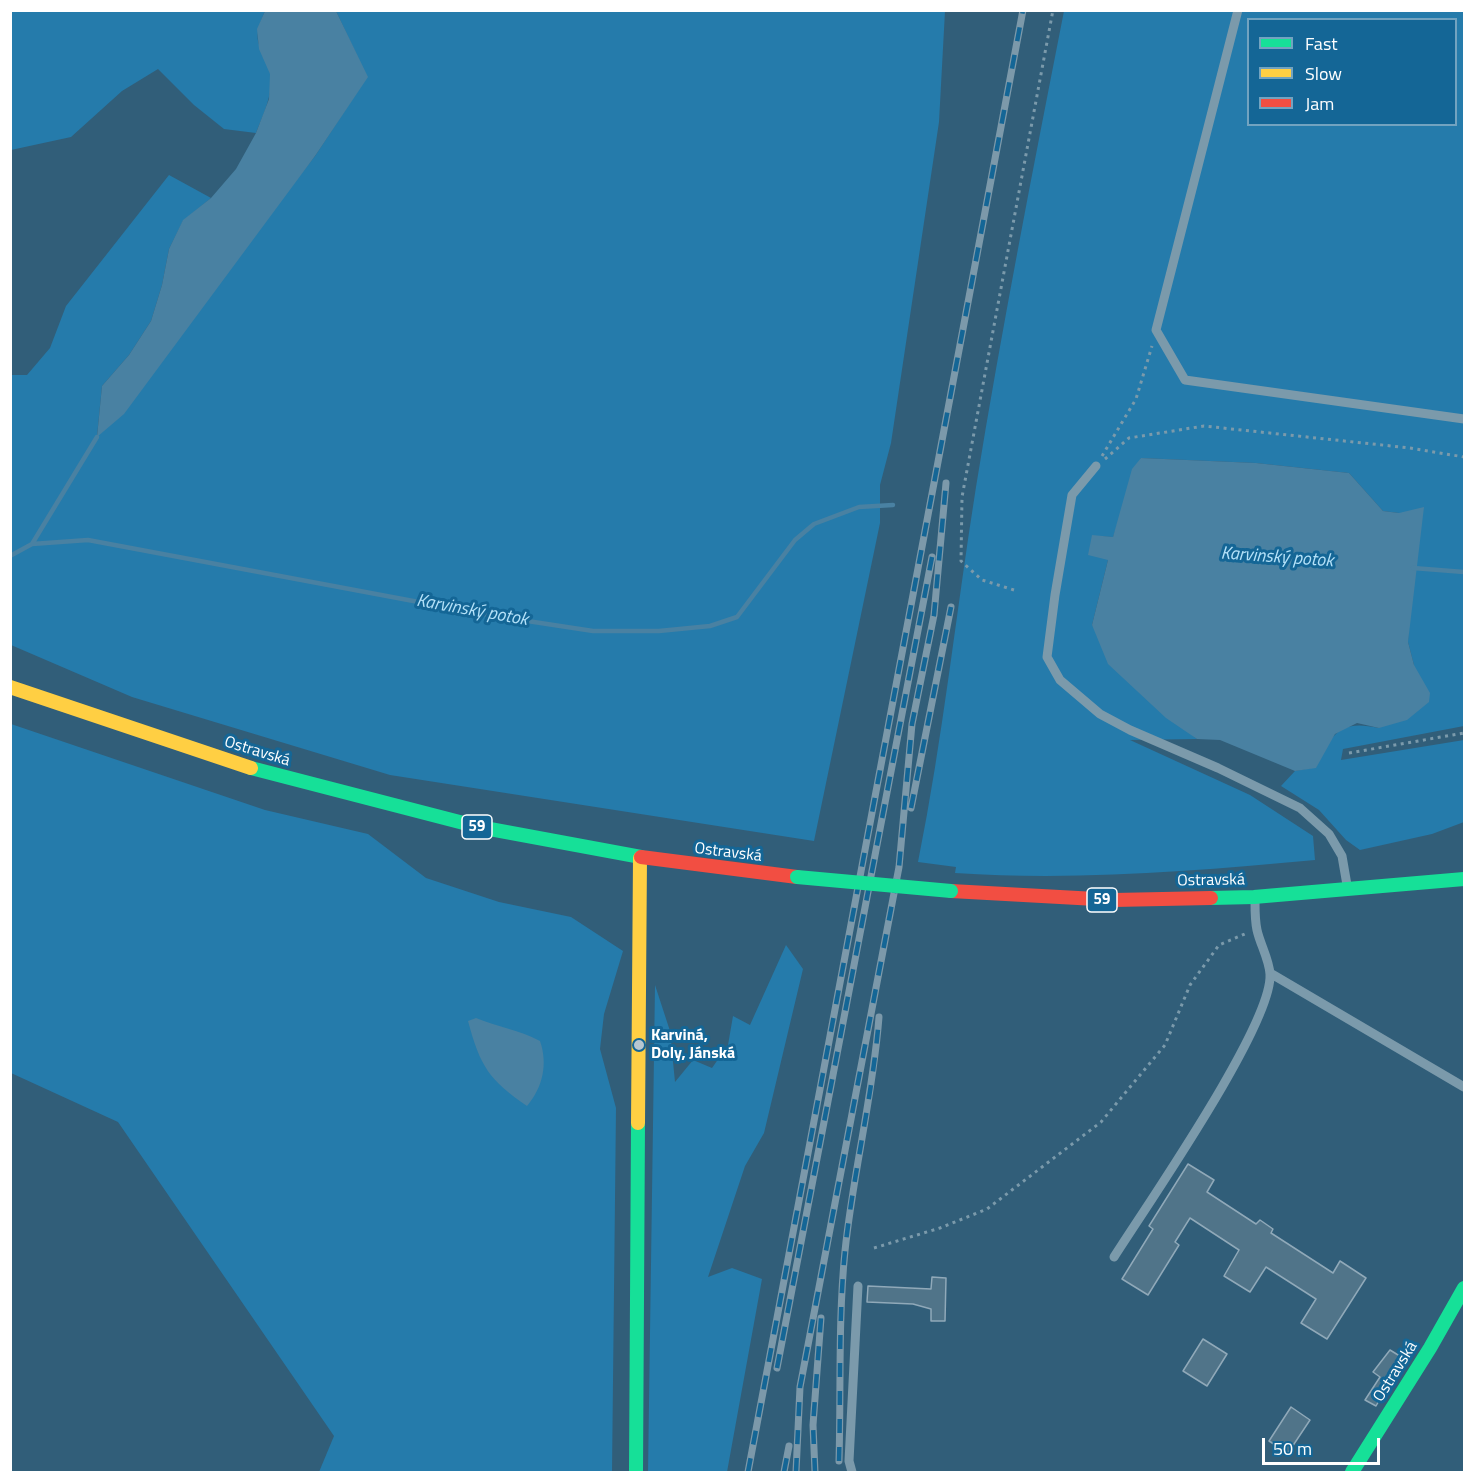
<!DOCTYPE html>
<meta charset="utf-8">
<style>
body{margin:0}
#map{position:relative;width:1475px;height:1483px;overflow:hidden;background:#315e79;font-family:"Titillium Web",sans-serif}
canvas{display:block}
.frame{position:absolute;inset:0;border:12px solid #fff;pointer-events:none}
.legend{position:absolute;left:1247px;top:18px;width:210px;height:108px;box-sizing:border-box;background:#146696;border:2px solid #72a3c0;margin:0;padding:8px 10px;list-style:none;font-size:18px;color:#fff}
.legend li{display:flex;align-items:center;gap:12px;height:30px}
.legend b{width:30px;border:2px solid #72a3c0}
.scale{position:absolute;left:1262px;top:1438px;width:118px;height:27px;box-sizing:border-box;border:3px solid #fff;border-top:0;padding-left:8px;font-size:18px;line-height:21px;white-space:nowrap;color:#fff;-webkit-text-stroke:4px #146696;paint-order:stroke}
</style>
<div id="map">
<canvas width="1475" height="1483"></canvas>
<div class="frame"></div>
<ul class="legend">
<li><b style="height:8px;background:#16e098"></b>Fast</li>
<li><b style="height:8px;background:#ffcf43"></b>Slow</li>
<li><b style="height:8px;background:#f24e42"></b>Jam</li>
</ul>
<div class="scale">50 m</div>
</div>
<script>
const ctx = document.querySelector('canvas').getContext('2d');
ctx.lineJoin = 'round';
function fill(path, color) {
  ctx.fillStyle = color;
  ctx.fill(path, 'evenodd');
}
function trace(path, color, width, dash) {
  ctx.strokeStyle = color;
  ctx.lineWidth = width;
  ctx.lineCap = dash ? 'butt' : 'round';
  ctx.setLineDash(dash || []);
  ctx.stroke(path);
}
function label(font, color, halo, rows, align = 'center') {
  ctx.font = font + ' "Titillium Web",sans-serif';
  ctx.lineWidth = 6;
  ctx.setLineDash([]);
  ctx.textBaseline = 'middle';
  ctx.strokeStyle = halo;
  ctx.fillStyle = color;
  for (const [text, x, y, turn = 0] of rows) {
    ctx.save();
    ctx.translate(x, y);
    ctx.rotate((+turn || 0) * Math.PI / 180);
    ctx.textAlign = isNaN(turn) ? turn : align;
    if (halo) ctx.strokeText(text, 0, 0);
    ctx.fillText(text, 0, 0);
    ctx.restore();
  }
}
fill(new Path2D(`
 M 10,11 L 265,11 C 249,47 263,42 270,73 C 274,93 263,115 256,133 L 224,129 L 194,105 L 158,69 L 122,91 L 71,137 L 11,150 Z
 M 336,11 L 945,11 L 939,122 L 891,443 L 880,485 L 880,523 L 814,841 L 390,775 L 132,697 L 11,645 L 10,375 L 27,375 L 50,348 L 66,306 L 169,175 L 211,198 L 183,221 L 169,249 L 162,285 L 151,321 L 129,355 L 102,386 L 97,436 L 315,156 L 367,77 Z
 M 1064,11 L 1464,11 L 1464,726 L 1343,749 L 1341,760 L 1464,740 L 1464,822 L 1432,834 L 1360,850 L 1346,840 L 1319,810 L 1281,786 L 1295,771 L 1316,767 C 1332,734 1339,719 1379,728 L 1414,665 L 1408,642 L 1409,619 L 1399,513 L 1383,511 L 1349,473 L 1256,463 L 1141,458 L 1113,537 L 1092,536 L 1108,560 L 1092,625 L 1142,695 L 1197,739 L 1130,740 L 1250,795 L 1313,836 L 1315,860 C 1195,871 1075,881 955,873 L 956,867 L 918,862 C 943,738 956,612 976,487 C 1002,327 1033,169 1064,11 ZM 1248,20 L 1456,20 L 1456,124 L 1248,124 Z
 M 11,724 L 265,810 L 368,834 L 426,878 L 499,902 L 571,917 L 623,951 L 604,1014 L 600,1049 L 616,1108 L 612,1472 L 319,1472 L 334,1436 L 118,1122 L 11,1073 Z
 M 786,945 L 803,969 L 764,1133 L 745,1166 L 708,1277 L 732,1268 L 762,1279 L 727,1472 L 648,1472 L 655,985 L 670,1031 L 675,1082 L 693,1060 L 712,1068 L 728,1045 L 733,1016 L 750,1025 Z`), '#257bab');
fill(new Path2D(`
 M 265,11 L 336,11 L 368,77 L 315,156 L 124,414 L 97,437 L 102,386 L 129,355 L 151,321 L 162,285 L 169,249 L 183,220 L 211,198 L 236,169 L 256,133 L 269,99 L 270,74 L 259,49 L 257,29 Z
 M 1141,458 L 1256,463 L 1349,473 L 1383,511 L 1399,513 L 1424,507 L 1408,642 L 1414,665 L 1430,693 L 1429,702 L 1407,720 L 1379,728 L 1357,723 L 1335,734 L 1316,768 L 1295,771 L 1220,740 L 1197,739 L 1166,718 L 1108,664 L 1092,625 L 1108,560 L 1088,555 L 1092,535 L 1113,537 L 1132,469 Z
 M 476,1018 C 497,1027 520,1030 540,1041 C 548,1064 543,1087 527,1106 C 489,1080 480,1066 468,1021 Z`), '#4981a2');
trace(new Path2D(`
 M 32,544 L 97,437
 M 10,556 L 32,544 L 88,540 L 488,615 L 593,631 L 659,631 L 710,626 L 737,617 L 795,540 L 814,524 L 859,507 L 893,505
 M 1413,568 L 1464,572`), '#4981a2', 4.5);
const building = new Path2D(`
 M 1188,1164 L 1214,1180 L 1207,1192 L 1256,1224 L 1260,1220 L 1273,1229 L 1271,1233 L 1333,1273 L 1340,1261 L 1366,1278 L 1327,1339 L 1301,1323 L 1316,1299 L 1266,1267 L 1250,1292 L 1224,1276 L 1239,1250 L 1190,1218 L 1175,1242 L 1179,1245 L 1148,1295 L 1122,1279 L 1153,1229 L 1149,1226 Z
 M 932,1277 L 946,1278 L 945,1321 L 931,1321 L 931,1309 L 913,1304 L 867,1302 L 868,1286 L 931,1289 Z
 M 1203,1339 L 1227,1354 L 1207,1386 L 1183,1371 Z
 M 1390,1350 L 1403,1358 L 1376,1406 L 1365,1400 L 1380,1377 L 1373,1372 Z
 M 1291,1407 L 1310,1420 L 1288,1453 L 1269,1441 Z`);
fill(building, '#507489');
trace(building, '#90a9b9', 1.5);
trace(new Path2D(`
 M 1102,456 L 1136,399 L 1152,346
 M 1105,459 L 1129,438 L 1204,426 L 1410,448 L 1464,457
 M 1014,590 L 982,580 L 961,561 L 962,497 L 1053,10
 M 1349,753 L 1464,733
 M 874,1248 L 940,1228 L 987,1209 L 1101,1122 L 1165,1045 L 1190,985 L 1219,945 L 1247,933`), '#7b9aab', 3, [3, 4.5]);
trace(new Path2D(`
 M 1238,10 L 1156,330 L 1185,380 L 1464,419
 M 1096,466 L 1072,495 L 1055,595 L 1047,657 L 1060,680 L 1100,714 L 1130,730 L 1218,768 L 1300,808 L 1329,834 L 1342,856 L 1347,885
 M 1270,973 L 1464,1087
 M 1114,1257 C 1147,1205 1273,1024 1270,974 C 1269,959 1260,944 1257,930 C 1255,921 1255,911 1255,902
 M 852,1472 L 849,1461 L 858,1286`), '#7b9aab', 9);
trace(new Path2D(`
 M 251,768 L 479,827 L 641,857
 M 1211,898 L 1254,897 L 1464,879
 M 636,1472 L 638,1123
 M 1352,1472 L 1430,1348 L 1464,1288`), '#16e098', 14);
trace(new Path2D(`
 M 10,687 L 251,768
 M 638,1123 L 640,858`), '#ffcf43', 14);
trace(new Path2D(`
 M 641,857 L 797,877
 M 951,891 L 1114,900 L 1211,898`), '#f24e42', 14);
const rail = new Path2D(`
 M 911,808 L 951,607
 M 777,1368 L 932,557
 M 839,1461 C 841,1391 838,1320 845,1251 C 853,1173 873,1096 879,1017
 M 748,1472 L 1023,10
 M 784,1472 L 789,1446
 M 796,1472 L 800,1387 L 899,867 L 912,724 L 934,615 L 946,483
 M 815,1472 L 813,1425 L 821,1318`);
trace(rail, '#7c99aa', 7);
trace(rail, '#146696', 4.5, [14]);
trace(new Path2D(`
 M 797,877 L 951,891`), '#16e098', 14);
for (const [x, y, r, color] of [
 [639,1045,6,"#b7c7d0"]
]) {
  const dot = new Path2D();
  dot.arc(x, y, r, 0, 2 * Math.PI);
  ctx.fillStyle = color;
  ctx.fill(dot);
  trace(dot, '#146696', 2);
}
for (const [x, y, w] of [
 [477,827,30],
 [1102,900,30]
]) {
  const box = new Path2D();
  box.roundRect(x - w / 2, y - 12, w, 24, 4.5);
  ctx.fillStyle = '#146696';
  ctx.fill(box);
  trace(box, '#fff', 1.5);
}
label('bold 15px', '#fff', null, [
 ["59",477,827],
 ["59",1102,900]
]);
label('16px', '#fff', '#146696', [
 ["Ostravská",257,752,17],
 ["Ostravská",728,853,7],
 ["Ostravská",1211,881,-1],
 ["Ostravská",1396,1372,-58]
]);
label('bold 16px', '#fff', '#146696', [
 ["Karviná,",651,1036],
 ["Doly, Jánská",651,1054]
], 'left');
label('italic 18px', '#b5e2f9', '#146696', [
 ["Karvinský potok",1277,558,4],
 ["Karvinský potok",472,611,10]
]);
</script>
